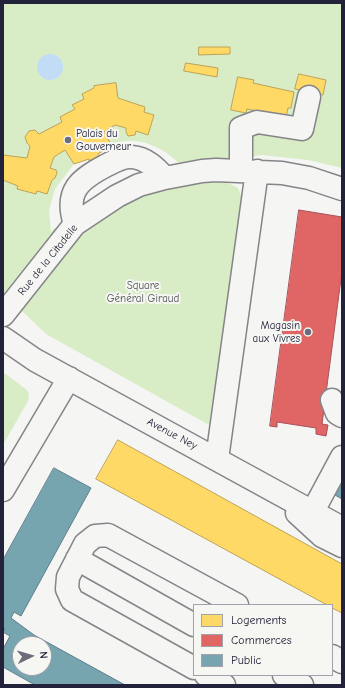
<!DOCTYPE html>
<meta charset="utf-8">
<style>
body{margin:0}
#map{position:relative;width:345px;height:688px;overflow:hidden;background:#f5f5f3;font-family:"Comic Neue",sans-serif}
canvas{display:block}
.frame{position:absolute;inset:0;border:4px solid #22223b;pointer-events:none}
.legend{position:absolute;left:193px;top:604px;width:140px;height:72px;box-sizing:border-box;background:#f6f6f2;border:1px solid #a1a1a9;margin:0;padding:5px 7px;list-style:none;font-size:12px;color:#22223b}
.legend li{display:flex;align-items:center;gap:8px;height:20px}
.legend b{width:20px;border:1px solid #a1a1a9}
.north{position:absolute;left:12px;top:636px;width:40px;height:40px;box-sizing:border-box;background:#f6f6f2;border:1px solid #a1a1a9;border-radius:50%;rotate:85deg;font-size:11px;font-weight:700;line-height:16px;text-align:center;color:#22223b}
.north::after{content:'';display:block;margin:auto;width:14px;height:18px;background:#6c6c7b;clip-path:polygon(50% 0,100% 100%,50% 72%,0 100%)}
</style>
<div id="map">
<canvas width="345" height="688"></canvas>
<div class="frame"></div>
<ul class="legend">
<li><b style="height:11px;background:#ffd966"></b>Logements</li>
<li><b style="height:11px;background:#e06666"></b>Commerces</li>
<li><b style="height:11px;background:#76a5af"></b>Public</li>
</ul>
<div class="north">N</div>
</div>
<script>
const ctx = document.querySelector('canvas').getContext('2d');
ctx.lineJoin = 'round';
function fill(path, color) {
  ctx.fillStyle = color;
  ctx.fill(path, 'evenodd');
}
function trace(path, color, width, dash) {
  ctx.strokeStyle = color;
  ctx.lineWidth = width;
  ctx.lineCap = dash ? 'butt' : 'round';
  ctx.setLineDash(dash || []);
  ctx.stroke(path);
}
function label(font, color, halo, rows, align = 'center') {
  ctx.font = font + ' "Comic Neue",sans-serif';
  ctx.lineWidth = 4;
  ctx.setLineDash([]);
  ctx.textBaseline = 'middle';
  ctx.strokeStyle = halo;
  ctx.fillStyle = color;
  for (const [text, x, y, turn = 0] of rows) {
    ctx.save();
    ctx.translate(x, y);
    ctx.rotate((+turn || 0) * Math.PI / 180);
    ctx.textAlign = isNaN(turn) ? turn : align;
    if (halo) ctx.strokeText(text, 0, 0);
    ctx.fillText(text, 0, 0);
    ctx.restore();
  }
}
fill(new Path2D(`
 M 3,3 L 342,3 L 342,168 L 308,160 L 262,155 L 183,167 C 165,148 139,134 112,144 C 103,147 97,155 89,161 L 88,159 L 74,164 L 55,189 L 49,210 L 51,232 L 55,227 L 58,235 L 3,301 Z
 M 226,182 L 238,188 L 243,200 L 209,425 L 46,334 L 21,310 C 51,263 95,209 151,192 C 176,185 201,183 226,182 Z
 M 3,372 L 27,390 L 29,394 L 28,401 L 3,445 Z`), '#d8edc6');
fill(new Path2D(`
 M37 67a13 13 0 1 1 26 0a13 13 0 1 1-26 0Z`), '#c3dcf5');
const homes = new Path2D(`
 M 199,47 L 230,47 L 230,54 L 199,55 Z
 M 186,63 L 218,68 L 217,77 L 184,71 Z
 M 299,74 L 326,80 L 323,95 L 295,89 Z
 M 238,77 L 254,80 L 253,83 L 294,92 L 291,108 L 288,108 L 286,117 L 247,109 L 246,113 L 231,110 Z
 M 116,83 L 118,98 L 145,107 L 144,112 L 154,115 L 148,135 L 136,131 L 135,135 L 128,136 L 126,132 L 126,128 L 115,125 L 104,132 L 111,144 L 102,149 L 103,151 L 98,154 L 99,156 L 89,161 L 89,159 L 74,164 L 65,150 L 54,157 L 50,168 L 56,170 L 57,173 L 55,178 L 52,180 L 47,194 L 37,191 L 36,194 L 17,189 L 18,186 L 3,180 L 3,155 L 27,158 L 30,146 L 27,143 L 25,137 L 29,131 L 35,130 L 39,134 L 62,122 L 60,117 L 75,109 L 72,105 L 84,99 L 82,94 L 94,88 L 94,86 Z
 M 118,440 L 342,564 L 342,613 L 332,608 L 332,605 L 327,605 L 96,479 Z`);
fill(homes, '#ffd966');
trace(homes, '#bda259', 1);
const shops = new Path2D(`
 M 299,210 L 342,217 L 342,271 L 322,424 L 328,425 L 326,436 L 316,434 L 316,428 L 277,422 L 277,427 L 270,426 Z`);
fill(shops, '#e06666');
trace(shops, '#a75259', 1);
const public = new Path2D(`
 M 342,466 L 342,499 L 328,491 Z
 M 54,468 L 91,488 L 21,616 L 14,612 L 11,618 L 34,635 L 125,685 L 35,685 L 3,667 L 3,649 L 10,636 L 3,632 L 5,629 L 3,628 L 3,560 ZM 20,644 L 44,644 L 44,668 L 20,668 Z`);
fill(public, '#76a5af');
trace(public, '#5d7e8c', 1);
const minor = new Path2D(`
 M 241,171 L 241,128 L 257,122 L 302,129 L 309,97
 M 75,224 C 64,191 80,179 107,165 C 115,161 123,156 132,157 C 146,158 156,168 165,178
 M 3,315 L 75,224 L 117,196 L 139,185 L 165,178 L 202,171 L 216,170 L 282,173 L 309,178 L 342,189
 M 3,338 L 35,360 L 342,528
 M 332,400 L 337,413 L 342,416
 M 217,459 L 257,171
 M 3,490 L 69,378
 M 313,511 L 342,457
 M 297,513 L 322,536 L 342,546
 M 77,559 L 194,625
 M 332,656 L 342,662
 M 194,668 L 72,600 L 67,589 L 68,577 L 85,544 L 95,536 L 108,535 L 237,605
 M 206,675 L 224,685
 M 284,675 L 302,685`);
trace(minor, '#858589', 25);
trace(minor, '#f5f5f3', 22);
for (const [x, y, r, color] of [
 [68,140,4,"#6c6c7b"],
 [308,332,4,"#6c6c7b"]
]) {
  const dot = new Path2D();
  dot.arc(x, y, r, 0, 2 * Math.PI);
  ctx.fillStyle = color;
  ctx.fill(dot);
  trace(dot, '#f6f6f2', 1.5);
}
label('11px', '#22223b', '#f6f6f2', [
 ["Palais du",76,134],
 ["Gouverneur",76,147],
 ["Magasin",300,326,"right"],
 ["aux Vivres",300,339,"right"]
], 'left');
label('11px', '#22223b', '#f6f6f2', [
 ["Rue de la Citadelle",48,260,-51],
 ["Avenue Ney",172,434,28]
]);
label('11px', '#4a5354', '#f6f6f2', [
 ["Square",143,286],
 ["Général Giraud",143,299]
]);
</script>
